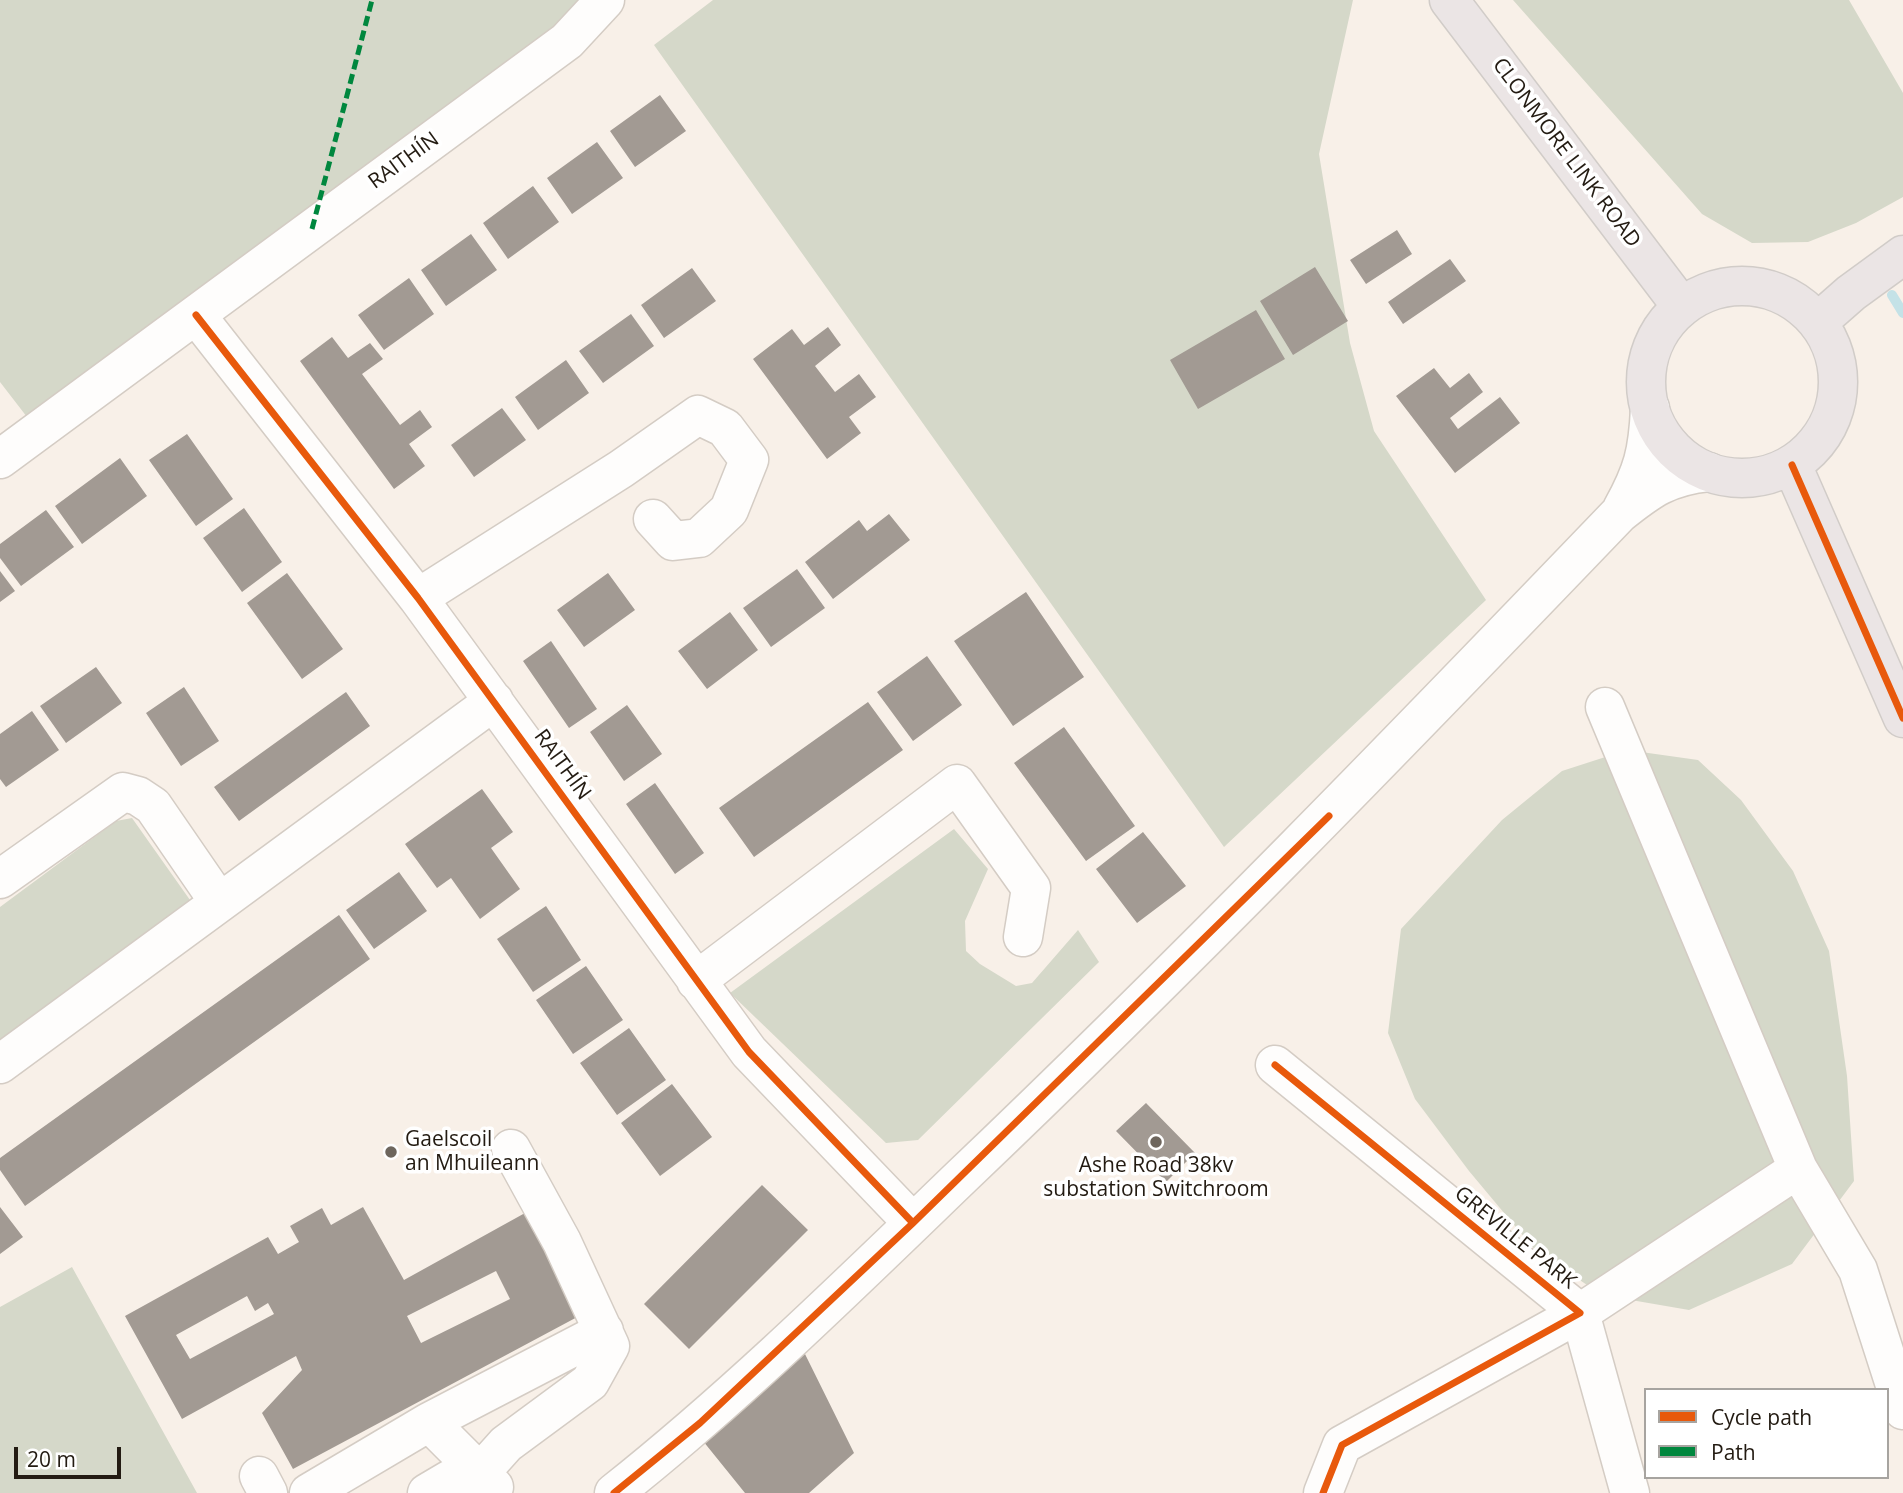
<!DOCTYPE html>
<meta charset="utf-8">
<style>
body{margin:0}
#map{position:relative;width:1903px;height:1493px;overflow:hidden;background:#f8f0e8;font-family:"Open Sans",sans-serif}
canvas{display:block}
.legend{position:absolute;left:1644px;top:1388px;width:245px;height:91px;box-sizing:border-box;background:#fff;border:2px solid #a7a4a0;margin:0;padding:9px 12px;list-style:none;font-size:21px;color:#231b12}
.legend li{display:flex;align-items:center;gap:14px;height:35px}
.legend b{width:35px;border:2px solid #a7a4a0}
.scale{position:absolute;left:14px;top:1447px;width:107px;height:32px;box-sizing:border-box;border:4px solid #231b12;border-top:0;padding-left:9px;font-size:21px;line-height:24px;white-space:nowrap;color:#231b12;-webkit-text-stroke:5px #fff;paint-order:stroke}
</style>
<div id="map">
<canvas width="1903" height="1493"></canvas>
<ul class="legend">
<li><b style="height:9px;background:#e8590c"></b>Cycle path</li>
<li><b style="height:9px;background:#00873e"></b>Path</li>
</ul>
<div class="scale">20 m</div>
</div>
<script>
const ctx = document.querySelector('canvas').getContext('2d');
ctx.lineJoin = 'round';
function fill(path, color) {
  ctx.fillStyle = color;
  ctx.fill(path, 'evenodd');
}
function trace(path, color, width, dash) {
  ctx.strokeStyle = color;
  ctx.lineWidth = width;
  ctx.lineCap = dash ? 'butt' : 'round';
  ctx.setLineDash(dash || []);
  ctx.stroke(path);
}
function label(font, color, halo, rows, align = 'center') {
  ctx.font = font + ' "Open Sans",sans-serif';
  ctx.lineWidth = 7;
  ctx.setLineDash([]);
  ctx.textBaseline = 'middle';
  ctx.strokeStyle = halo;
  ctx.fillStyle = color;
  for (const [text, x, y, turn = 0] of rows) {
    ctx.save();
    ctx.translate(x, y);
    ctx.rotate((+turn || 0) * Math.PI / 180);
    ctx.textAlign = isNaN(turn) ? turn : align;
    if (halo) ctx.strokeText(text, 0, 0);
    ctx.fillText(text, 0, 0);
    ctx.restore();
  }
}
fill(new Path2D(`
 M 0,0 L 582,0 L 565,25 L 27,417 L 0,382 Z
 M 713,0 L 1353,0 L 1319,154 L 1350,343 L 1374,431 L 1486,600 L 1224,847 L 654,45 Z
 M 1513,0 L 1849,0 L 1903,93 L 1903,197 L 1856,223 L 1808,242 L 1752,243 L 1702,214 Z
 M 1627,750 L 1698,760 L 1741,800 L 1793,871 L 1829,951 L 1847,1076 L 1854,1181 L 1792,1264 L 1689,1310 L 1602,1295 L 1535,1250 L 1469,1171 L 1415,1099 L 1388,1033 L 1401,929 L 1502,820 L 1562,771 Z
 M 132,818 L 190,900 L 183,913 L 0,1045 L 0,907 L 116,821 Z
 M 954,829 L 988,869 L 965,921 L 966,951 L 980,964 L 1016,986 L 1032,983 L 1078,930 L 1099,962 L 918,1140 L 886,1143 L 730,993 Z
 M 72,1267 L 197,1493 L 0,1493 L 0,1307 Z`), '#d5d8c9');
trace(new Path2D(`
 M 1892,295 L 1903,313`), '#c4e2e7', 10);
fill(new Path2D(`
 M 660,95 L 686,131 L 635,167 L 610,131 Z
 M 597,142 L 623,178 L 572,214 L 547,178 Z
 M 533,186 L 559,222 L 508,259 L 483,223 Z
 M 1397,230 L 1412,254 L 1366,284 L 1350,260 Z
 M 471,234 L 497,270 L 446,306 L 421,270 Z
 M 1450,259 L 1466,281 L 1403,324 L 1388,302 Z
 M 1315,267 L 1348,321 L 1293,355 L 1260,301 Z
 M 692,268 L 716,301 L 664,338 L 641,305 Z
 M 409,278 L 434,314 L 384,350 L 358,315 Z
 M 1256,310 L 1285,359 L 1198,409 L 1170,360 Z
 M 631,314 L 654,346 L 603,383 L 579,351 Z
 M 828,327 L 841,345 L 815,366 L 835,392 L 859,374 L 876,397 L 849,417 L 861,433 L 827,459 L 753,359 L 792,329 L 804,345 Z
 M 332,337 L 348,358 L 370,343 L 383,359 L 362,374 L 400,425 L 420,410 L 432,427 L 409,444 L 425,466 L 394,489 L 300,361 Z
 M 566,360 L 589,393 L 538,430 L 515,397 Z
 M 1434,368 L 1450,388 L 1469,373 L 1483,392 L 1450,418 L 1458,429 L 1500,397 L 1520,423 L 1455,473 L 1396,396 Z
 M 502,408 L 526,440 L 474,477 L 451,445 Z
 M 187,434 L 233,499 L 196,526 L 149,460 Z
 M 120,458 L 147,496 L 82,544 L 55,506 Z
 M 244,508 L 282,562 L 242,592 L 203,538 Z
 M 46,510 L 74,547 L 21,586 L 0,558 L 0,544 Z
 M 889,514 L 910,540 L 833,599 L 805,562 L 859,520 L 867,531 Z
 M 797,569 L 825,608 L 771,647 L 743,608 Z
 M 0,571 L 15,591 L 0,602 Z
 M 287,573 L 343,649 L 302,679 L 247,603 Z
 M 608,573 L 635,610 L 584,647 L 557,610 Z
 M 1026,592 L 1084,677 L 1013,726 L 954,641 Z
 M 730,612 L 758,650 L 707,689 L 678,651 Z
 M 551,641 L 597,709 L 569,728 L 523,661 Z
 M 927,656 L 962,705 L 913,741 L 877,692 Z
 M 96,667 L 122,703 L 66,743 L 40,706 Z
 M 184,687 L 219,741 L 181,766 L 146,713 Z
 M 346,692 L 370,726 L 239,821 L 214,787 Z
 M 868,702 L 903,750 L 754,857 L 719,808 Z
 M 627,705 L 662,754 L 624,781 L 590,732 Z
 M 32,711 L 59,750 L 6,787 L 0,779 L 0,734 Z
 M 1064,727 L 1135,826 L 1086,861 L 1014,763 Z
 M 655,783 L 704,853 L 675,874 L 626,804 Z
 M 482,789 L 513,832 L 491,848 L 520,889 L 480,919 L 451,878 L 437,888 L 405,844 Z
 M 1143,832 L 1186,886 L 1137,923 L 1096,869 Z
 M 399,872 L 427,911 L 374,949 L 346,910 Z
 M 546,906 L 581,960 L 533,992 L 497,939 Z
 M 339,915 L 370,959 L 25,1206 L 0,1170 L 0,1158 Z
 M 586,966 L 623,1020 L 573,1054 L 536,1000 Z
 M 629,1028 L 666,1080 L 617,1115 L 580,1063 Z
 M 672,1084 L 712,1137 L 660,1176 L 621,1123 Z
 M 1146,1103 L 1195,1153 L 1166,1182 L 1116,1131 Z
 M 762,1185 L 808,1230 L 689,1349 L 644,1304 Z
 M 0,1207 L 23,1237 L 0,1254 Z
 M 363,1207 L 404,1280 L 525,1213 L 581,1315 L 293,1469 L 262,1413 L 302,1370 L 296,1356 L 182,1419 L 125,1316 L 268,1237 L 278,1254 L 299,1242 L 290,1226 L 322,1208 L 331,1225 ZM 496,1271 L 510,1299 L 421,1343 L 407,1316 ZM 247,1296 L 255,1311 L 268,1303 L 274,1314 L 190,1359 L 176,1335 Z
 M 803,1350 L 854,1453 L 809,1493 L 745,1493 L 703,1441 Z`), '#a29a93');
const minor = new Path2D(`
 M 196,315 L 418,598 L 749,1052 L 913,1223
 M 0,459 L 567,41 L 605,0
 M 1622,509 C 1643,471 1648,452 1650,408
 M 418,598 L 621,469 L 698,415 L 725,428 L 749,460 L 729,510 L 699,538 L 673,541 L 653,519
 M 1605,707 L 1798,1169
 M 0,879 L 123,792 L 138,796 L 153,806 L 219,902
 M 696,981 L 957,784 L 1031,888 L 1023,937
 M 0,1064 L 494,701
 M 1275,1065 L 1580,1313 L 1342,1445 L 1323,1493
 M 429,1422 L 604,1331
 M 259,1476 L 268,1493
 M 309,1493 L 429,1422 L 494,1487
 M 427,1493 L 449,1480 L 480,1473 L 506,1444 L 590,1382 L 610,1346 L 562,1242 L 511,1149
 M 614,1493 C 735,1397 847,1287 958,1180 C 1185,964 1402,740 1619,514 C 1650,489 1668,476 1709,472
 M 1630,1493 L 1580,1313 L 1798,1169 L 1858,1270 L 1903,1410`);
const major = new Path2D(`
 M 1449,0 L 1682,307
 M1646 382a96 96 0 1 1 192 0a96 96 0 1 1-192 0Z
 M 1818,322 L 1851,293 L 1903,255
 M 1792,465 L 1903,718`);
trace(minor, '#d4ccc4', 41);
trace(major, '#d1ccc8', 41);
trace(minor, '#fefdfc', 38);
trace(major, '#ebe5e5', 38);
trace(new Path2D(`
 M 312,229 L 372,0`), '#00873e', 5, [10, 5]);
trace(new Path2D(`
 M 196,315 L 418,598 L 749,1052 L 913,1223
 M 1792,465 L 1903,718
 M 1275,1065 L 1580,1313 L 1342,1445 L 1323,1493
 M 614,1493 L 700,1423 L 913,1223 L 1329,816`), '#e8590c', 7);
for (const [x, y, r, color] of [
 [1156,1142,7,"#6e665d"],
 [391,1152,7,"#6e665d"]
]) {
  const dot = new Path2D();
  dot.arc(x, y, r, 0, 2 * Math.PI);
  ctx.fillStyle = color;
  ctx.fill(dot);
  trace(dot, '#fff', 2.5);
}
label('21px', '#231b12', '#fff', [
 ["CLONMORE LINK ROAD",1566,153,53],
 ["RAITHÍN",404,161,-36],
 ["RAITHÍN",562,765,54],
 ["GREVILLE PARK",1515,1238,39]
]);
label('21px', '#231b12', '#fff', [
 ["Gaelscoil",405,1140],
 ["an Mhuileann",405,1164],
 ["Ashe Road 38kv",1156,1166,"center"],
 ["substation Switchroom",1156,1190,"center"]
], 'left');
</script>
